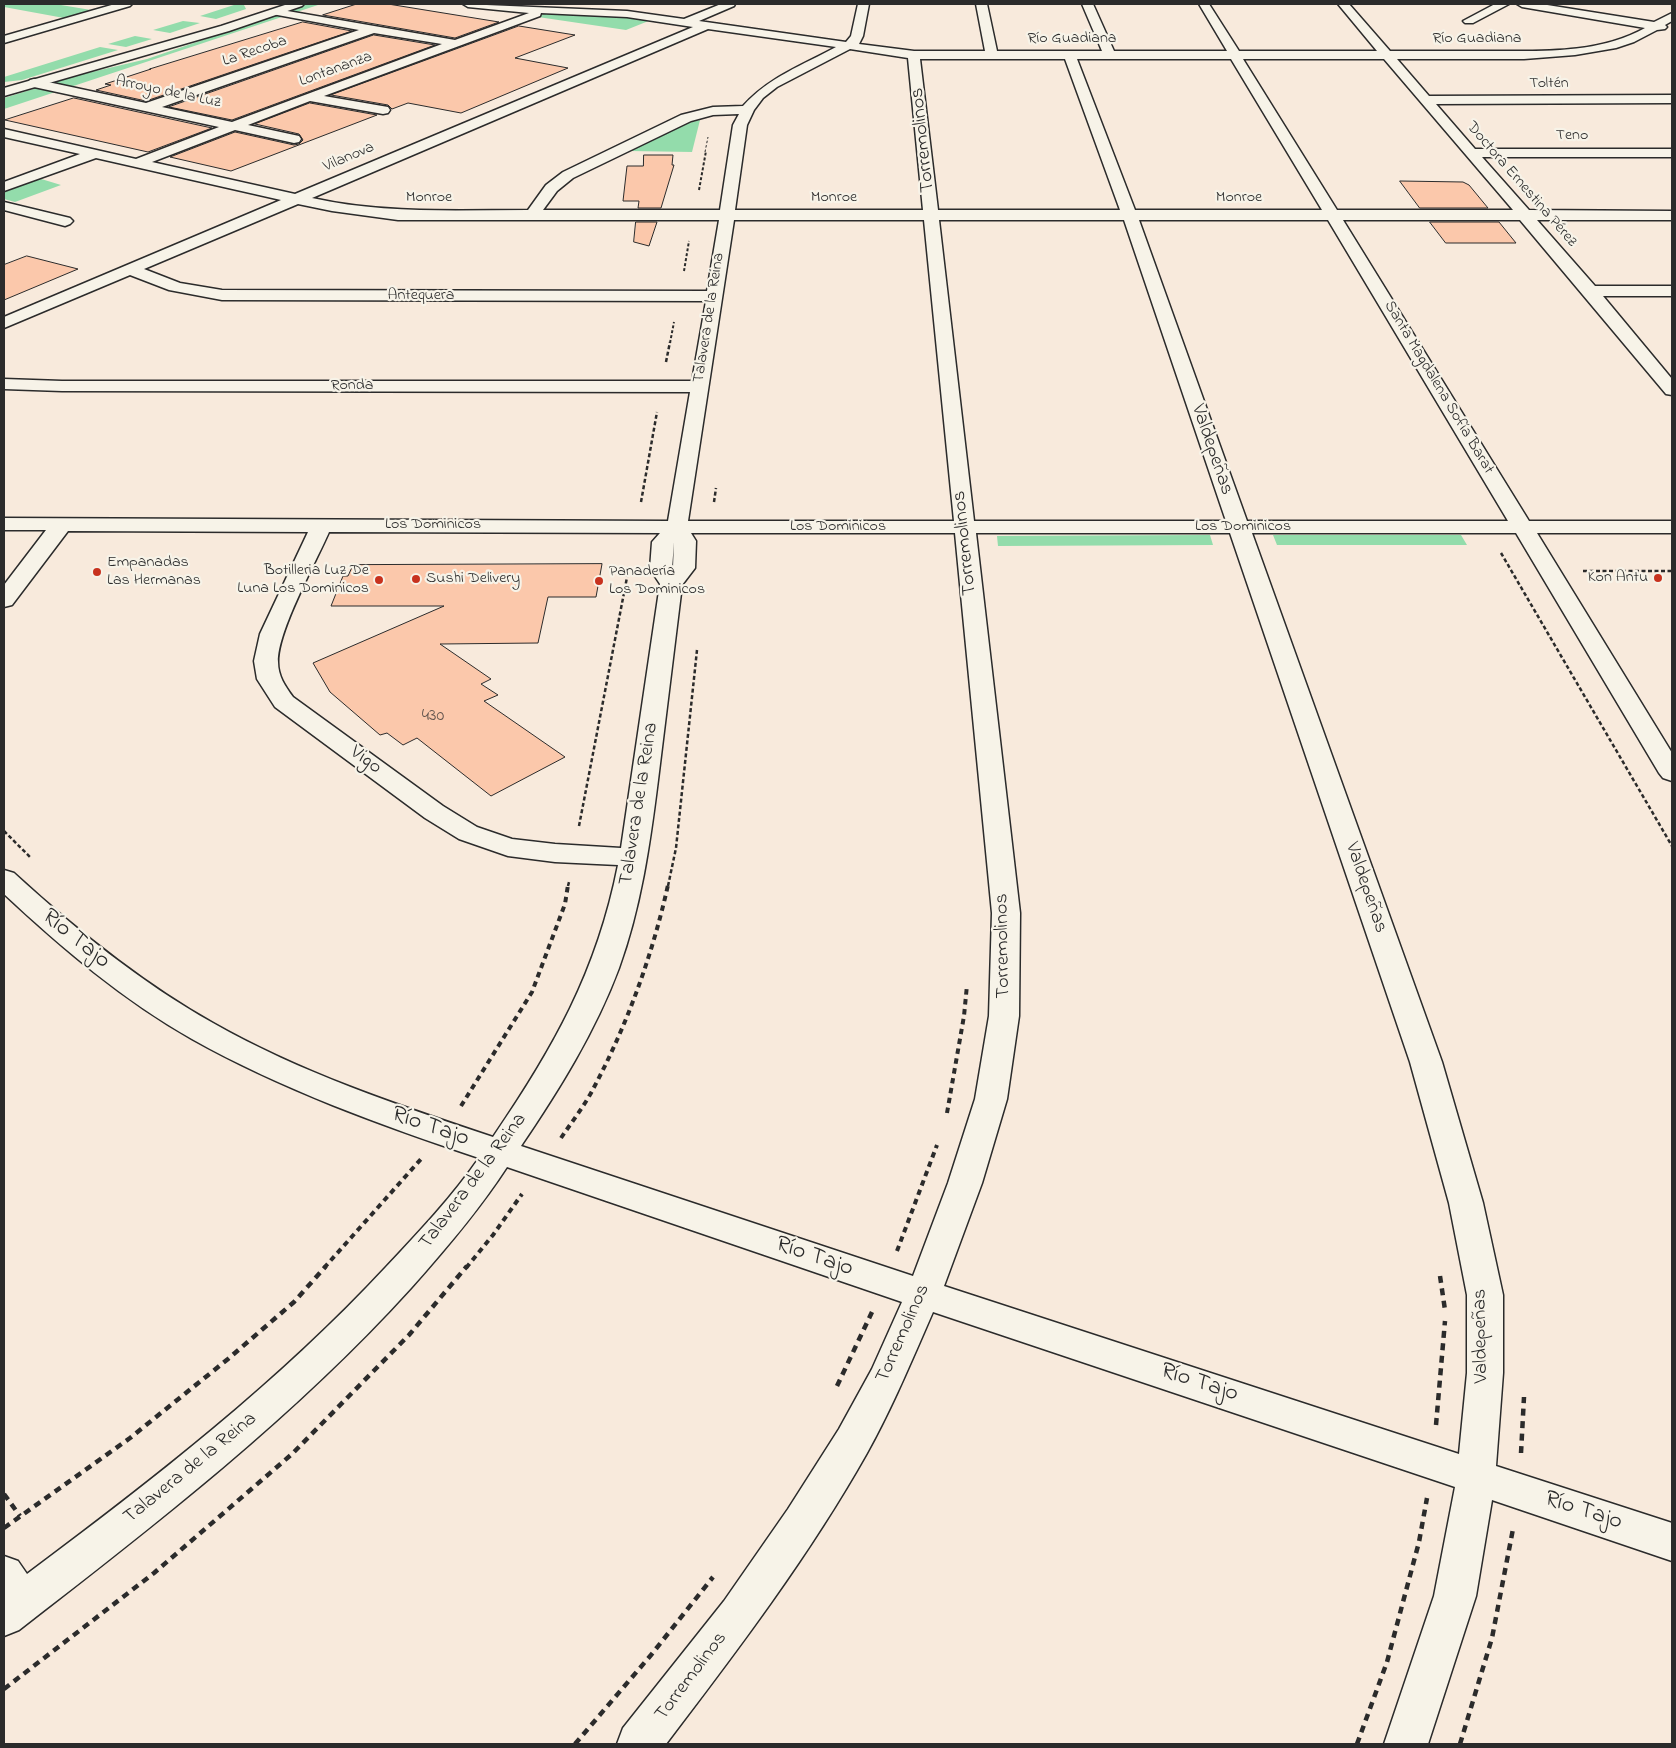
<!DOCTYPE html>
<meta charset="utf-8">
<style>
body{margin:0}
#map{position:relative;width:1676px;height:1748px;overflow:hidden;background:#f8eadc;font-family:"Indie Flower",sans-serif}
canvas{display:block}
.frame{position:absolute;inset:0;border:5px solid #2b2b2b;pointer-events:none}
</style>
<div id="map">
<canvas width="1676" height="1748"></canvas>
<div class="frame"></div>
</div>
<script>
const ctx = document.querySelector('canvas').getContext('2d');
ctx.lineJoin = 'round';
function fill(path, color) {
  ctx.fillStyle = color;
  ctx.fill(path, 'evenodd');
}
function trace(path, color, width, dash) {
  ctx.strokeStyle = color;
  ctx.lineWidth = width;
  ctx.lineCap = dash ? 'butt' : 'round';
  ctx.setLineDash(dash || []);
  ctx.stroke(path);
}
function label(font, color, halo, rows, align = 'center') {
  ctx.font = font + ' "Indie Flower",sans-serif';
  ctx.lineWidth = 4.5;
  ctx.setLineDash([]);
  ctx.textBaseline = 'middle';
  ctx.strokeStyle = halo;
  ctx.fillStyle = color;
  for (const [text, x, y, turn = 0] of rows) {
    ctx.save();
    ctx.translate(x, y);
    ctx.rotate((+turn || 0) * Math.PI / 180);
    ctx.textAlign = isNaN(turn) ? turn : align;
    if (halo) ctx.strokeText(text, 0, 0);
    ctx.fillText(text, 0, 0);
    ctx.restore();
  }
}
fill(new Path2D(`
 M 4,4 L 55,4 L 91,10 L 64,18 L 4,7 Z
 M 237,4 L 244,5 L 246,9 L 216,19 L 200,16 Z
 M 308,4 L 321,4 L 4,109 L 4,98 L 79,75 L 147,59 Z
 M 548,12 L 625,17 L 651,20 L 626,30 L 538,17 Z
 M 183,21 L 200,23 L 170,33 L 153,30 Z
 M 135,36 L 152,39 L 126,47 L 108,44 Z
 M 100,47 L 118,50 L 22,80 L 4,82 L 4,77 Z
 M 700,120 L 692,152 L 630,151 L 681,125 Z
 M 38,178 L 61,185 L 15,202 L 4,199 L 4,191 Z
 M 1210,535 L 1213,545 L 998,546 L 997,536 Z
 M 1273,535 L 1461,535 L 1467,545 L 1277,545 Z`), '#93dcab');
const building = new Path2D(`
 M 357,4 L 388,4 L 499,22 L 455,38 L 323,15 Z
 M 303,22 L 352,31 L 146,101 L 96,90 L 111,85 L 105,84 L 151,69 L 150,69 Z
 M 519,26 L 575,35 L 515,58 L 568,68 L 461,113 L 408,103 L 392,109 L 388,105 L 331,95 Z
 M 374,35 L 435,45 L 232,120 L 169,107 Z
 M 74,98 L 212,128 L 148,152 L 5,120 Z
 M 310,103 L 377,115 L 231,171 L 170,157 L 235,132 L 294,145 L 299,144 L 303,140 L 299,134 L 255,124 Z
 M 644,155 L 673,155 L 672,165 L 674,165 L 661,208 L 638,208 L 639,201 L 623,201 L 627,166 L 643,166 Z
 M 1400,181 L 1463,182 L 1469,185 L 1488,208 L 1420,208 Z
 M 636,222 L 657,222 L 649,246 L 634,242 Z
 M 1430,222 L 1499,222 L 1516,243 L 1446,243 Z
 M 27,256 L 78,269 L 4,300 L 4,265 Z
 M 602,564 L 596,597 L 548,597 L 538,643 L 440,644 L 491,679 L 481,684 L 498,695 L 484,701 L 565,757 L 491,796 L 417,738 L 403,745 L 387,733 L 380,735 L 330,692 L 313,663 L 444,606 L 331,606 L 343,576 L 348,576 L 353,565 Z`);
fill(building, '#fbc8ab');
trace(building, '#2b2b2b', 1);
const minor = new Path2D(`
 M 115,4 L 132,4 L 130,6 L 4,43 L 4,36 Z
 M 463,4 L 627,11 L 684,19 L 721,4 L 735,4 L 734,6 L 699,21 L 846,42 L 851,36 L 858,4 L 869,4 L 863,36 L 859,44 L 914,51 L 985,51 L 976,4 L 987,4 L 997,51 L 1102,51 L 1082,4 L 1093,4 L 1114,51 L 1227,51 L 1199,4 L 1209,4 L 1239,51 L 1377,51 L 1338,4 L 1349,4 L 1390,51 C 1424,51 1457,51 1490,51 C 1542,51 1598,54 1645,28 L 1522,7 L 1517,4 L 1541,4 L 1654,22 L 1672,13 L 1672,21 L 1665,25 L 1667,27 L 1665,29 L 1657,30 L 1634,42 L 1616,48 L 1575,55 L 1524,59 L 1397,59 L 1429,96 L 1672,95 L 1672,103 L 1436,104 L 1475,149 L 1672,149 L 1672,157 L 1482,157 L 1529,210 L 1672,211 L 1672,220 L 1537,220 L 1595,286 L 1672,286 L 1672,296 L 1603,296 L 1672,379 L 1672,395 L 1666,394 L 1520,220 L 1343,220 L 1529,521 L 1672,521 L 1672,533 L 1537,533 L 1672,753 L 1672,781 L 1663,778 L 1659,773 L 1516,533 L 1252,533 L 1442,1062 L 1483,1203 L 1503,1295 L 1503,1373 L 1496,1466 L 1672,1523 L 1672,1561 L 1492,1500 L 1476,1596 L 1428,1744 L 1384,1744 L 1434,1596 L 1455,1487 L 933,1312 C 912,1360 892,1408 867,1453 C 809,1556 737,1651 666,1744 L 617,1744 L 623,1728 L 724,1601 L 788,1509 L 839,1429 L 872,1369 L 902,1302 L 507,1167 C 479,1210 445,1250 411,1288 C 294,1417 156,1524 19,1630 L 4,1636 L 4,1556 L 18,1561 L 27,1574 C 153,1480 278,1383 386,1267 C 418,1233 452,1197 479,1158 C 381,1125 283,1090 192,1039 C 123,1000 62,948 4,894 L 4,870 L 14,873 C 75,929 140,982 213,1023 C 301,1073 397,1105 493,1137 C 553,1049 597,972 618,865 L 555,862 L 508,856 L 459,839 L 425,818 L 275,707 L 257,679 L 254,661 L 260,634 L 308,532 L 68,531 L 12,605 L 4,607 L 4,585 L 46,530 L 4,530 L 4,518 L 668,521 L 690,392 L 62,391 L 4,389 L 4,379 L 62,381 L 692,381 L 706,301 L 222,300 L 169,290 L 130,275 L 4,328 L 4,317 L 281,200 L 96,158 L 4,191 L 4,182 L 80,154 L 4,137 L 4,129 L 136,159 L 219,127 L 34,87 L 28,83 L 30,80 L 34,79 L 146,103 L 359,30 L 272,14 L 270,12 L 272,10 L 276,9 L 455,40 L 529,13 L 468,7 ZM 541,13 L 627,17 L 693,27 L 295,194 L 152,162 L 235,130 L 294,143 L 299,142 L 301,139 L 299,136 L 248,125 L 310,101 L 383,114 L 388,113 L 390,110 L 388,107 L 324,96 L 540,16 ZM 708,29 L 836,47 C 803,65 769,77 743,106 L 713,107 L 681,115 L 563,172 L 546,185 L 528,210 C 456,210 383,214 312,198 ZM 374,33 L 442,44 L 232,122 L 162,107 ZM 850,49 L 908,58 L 923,210 L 735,210 L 747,125 L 754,110 L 763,98 L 777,87 ZM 920,59 L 1065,59 L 1120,210 L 938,210 ZM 1077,59 L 1231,59 L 1322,210 L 1135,210 ZM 1243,59 L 1384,59 L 1513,210 L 1337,210 ZM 739,114 L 733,125 L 720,210 L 543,210 L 557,191 L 573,178 L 691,121 L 713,115 ZM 298,204 L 332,211 L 398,220 L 719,220 L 707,291 L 222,290 L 180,283 L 144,269 ZM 734,220 L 924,220 L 954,521 L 688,521 ZM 939,220 L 1124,220 L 1226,521 L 974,521 ZM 1139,220 L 1328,220 L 1508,521 L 1247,521 ZM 329,532 L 660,533 L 652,542 L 650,569 L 660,584 L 621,848 L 555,844 L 512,839 L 477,827 L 443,806 L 293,697 C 285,686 278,676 278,662 C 277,632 316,562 329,532 ZM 691,533 L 955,533 L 992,913 L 989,1016 L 975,1099 L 948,1183 L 913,1276 L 521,1146 C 559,1090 595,1032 619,968 C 641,907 650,844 658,780 C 666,715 674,650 682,585 L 695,568 L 696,541 ZM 976,533 L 1230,533 L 1410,1062 L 1449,1203 L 1467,1295 L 1467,1373 L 1459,1454 L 944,1286 L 982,1183 L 1007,1099 L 1019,1016 L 1020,913 ZM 674,542 L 673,567 L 672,569 Z
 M 1495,4 L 1509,4 L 1473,23 L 1465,23 L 1463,21 Z
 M 4,202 L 70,218 L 73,221 L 70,224 L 65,226 L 4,210 Z`);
const major = new Path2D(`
 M 288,4 L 304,4 L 302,6 L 229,31 L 4,96 L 4,88 L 221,26 Z`);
trace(minor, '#2b2b2b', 3);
trace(major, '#2b2b2b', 3);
trace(new Path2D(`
 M 705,152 L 708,137`), '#2b2b2b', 1, [2.5, 2]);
trace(new Path2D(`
 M 699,190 L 706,151
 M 684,271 L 689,241
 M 670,343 L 674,322`), '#2b2b2b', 2, [3, 2]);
trace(new Path2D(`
 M 666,362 L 670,342
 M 641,502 L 657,412
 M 714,502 L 716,488
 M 1501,553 L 1672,846
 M 1583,571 L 1672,571
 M 579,826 L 629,567
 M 4,831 L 31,858
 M 568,886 L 569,882
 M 668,886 L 676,848 L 697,650`), '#2b2b2b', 2.5, [4, 2.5]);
trace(new Path2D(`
 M 461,1106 L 532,992 L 565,904 L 568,885
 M 947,1113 L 964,1016 L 967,985
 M 561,1138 C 571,1123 582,1109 591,1093 C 626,1028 652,957 668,885
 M 897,1251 L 937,1145
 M 324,1268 L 421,1159
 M 466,1268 L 493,1235 L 522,1194`), '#2b2b2b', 4, [5.5, 4.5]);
trace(new Path2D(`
 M 1440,1276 L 1445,1310
 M 837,1386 L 872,1312
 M 1436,1425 L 1445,1321
 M 1521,1453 L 1524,1397
 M 4,1494 L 20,1516
 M 4,1528 L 130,1438 L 228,1359 L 294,1302 L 326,1266
 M 4,1689 L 154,1573 L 292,1454 L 409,1335 L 467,1266
 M 575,1744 L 651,1655 L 713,1577
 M 1357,1744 L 1387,1662 L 1419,1542 L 1427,1498
 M 1460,1744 L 1492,1638 L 1513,1529`), '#2b2b2b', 4.5, [7, 5.5]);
fill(minor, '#f7f3e8');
fill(major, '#f7f3e8');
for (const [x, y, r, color] of [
 [97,572,5,"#c8321e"],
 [1658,578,5,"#c8321e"],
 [416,579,5,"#c8321e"],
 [379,580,5,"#c8321e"],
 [599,581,5,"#c8321e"]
]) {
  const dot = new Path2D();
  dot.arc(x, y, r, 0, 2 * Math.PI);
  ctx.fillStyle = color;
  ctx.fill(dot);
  trace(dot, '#f7f3e8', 2);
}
label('16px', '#2b2b2b', '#f7f3e8', [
 ["Río Guadiana",1072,39],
 ["Río Guadiana",1477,39],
 ["La Recoba",255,52,-19],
 ["Lontananza",336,70,-20],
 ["Toltén",1549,84],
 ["Arroyo de la Luz",168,93,12],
 ["Teno",1572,136],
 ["Vilanova",349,158,-23],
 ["Doctora Ernestina Pérez",1521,185,49],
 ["Monroe",429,198],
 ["Monroe",834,198],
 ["Monroe",1239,198],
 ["Antequera",421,296],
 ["Talavera de la Reina",710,318,-81],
 ["Ronda",352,386],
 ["Santa Magdalena Sofía Barat",1438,388,59],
 ["Los Dominicos",433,525],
 ["Los Dominicos",838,527],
 ["Los Dominicos",1243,527]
]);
label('16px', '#2b2b2b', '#f7f3e8', [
 ["Empanadas",107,563],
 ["Las Hermanas",107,581],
 ["Botilleria Luz De",369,571,"right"],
 ["Luna Los Dominicos",369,589,"right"],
 ["Panadería",609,572],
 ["Los Dominicos",609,590],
 ["Kon Antu",1648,578,"right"],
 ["Sushi Delivery",426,579]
], 'left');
label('18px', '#5f524b', null, [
 ["430",433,717]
]);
label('20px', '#2b2b2b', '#f7f3e8', [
 ["Torremolinos",924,140,-96],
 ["Valdepeñas",1211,450,71],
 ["Torremolinos",966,543,-96],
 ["Vigo",365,761,36],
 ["Talavera de la Reina",640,804,-81],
 ["Valdepeñas",1365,888,71],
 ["Torremolinos",1004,946,-91],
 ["Talavera de la Reina",474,1182,-53],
 ["Torremolinos",904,1334,-66],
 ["Valdepeñas",1482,1336,-91],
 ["Talavera de la Reina",191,1469,-39],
 ["Torremolinos",692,1677,-53]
]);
label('24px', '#2b2b2b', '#f7f3e8', [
 ["Río Tajo",75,940,39],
 ["Río Tajo",430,1128,19],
 ["Río Tajo",814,1258,19],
 ["Río Tajo",1199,1384,18],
 ["Río Tajo",1583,1512,18]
]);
</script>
